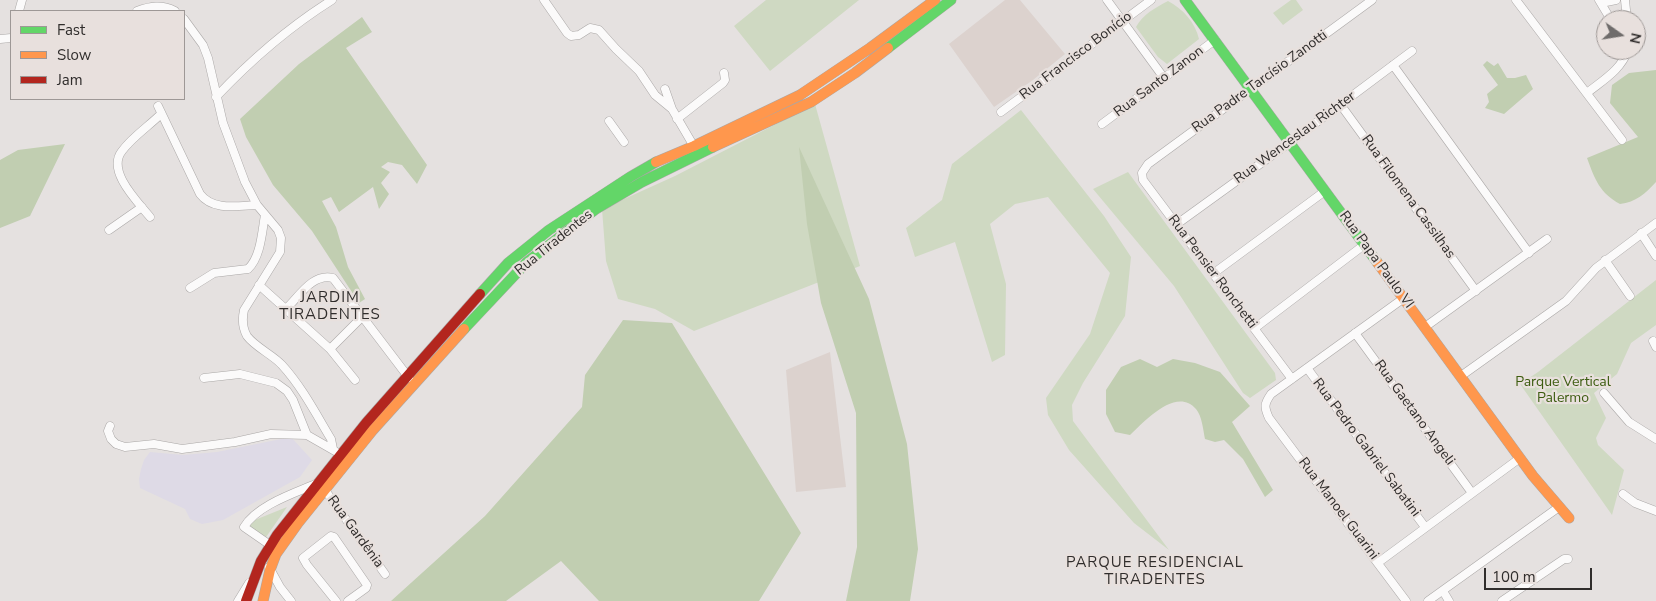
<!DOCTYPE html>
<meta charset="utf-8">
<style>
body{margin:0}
#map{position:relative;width:1656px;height:601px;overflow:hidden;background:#e5e1e0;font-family:"Nunito Sans",sans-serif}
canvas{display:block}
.legend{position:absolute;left:10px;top:10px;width:175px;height:90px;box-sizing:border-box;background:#e8e0dd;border:1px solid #9e9896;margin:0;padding:6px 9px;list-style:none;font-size:15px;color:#302d2c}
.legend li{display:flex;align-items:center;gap:10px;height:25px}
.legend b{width:25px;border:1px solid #9e9896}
.north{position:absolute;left:1596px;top:10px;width:50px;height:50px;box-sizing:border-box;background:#e8e0dd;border:1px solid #9e9896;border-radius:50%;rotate:103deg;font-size:14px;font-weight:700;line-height:20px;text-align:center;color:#302d2c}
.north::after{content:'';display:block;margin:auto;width:18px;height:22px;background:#6f6c6b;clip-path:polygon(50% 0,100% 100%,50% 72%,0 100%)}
.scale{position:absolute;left:1484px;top:568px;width:108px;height:22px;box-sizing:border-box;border:2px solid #302d2c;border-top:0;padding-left:6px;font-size:15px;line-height:18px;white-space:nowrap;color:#302d2c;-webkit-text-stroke:4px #e8e0dd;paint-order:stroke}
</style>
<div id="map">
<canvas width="1656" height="601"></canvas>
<ul class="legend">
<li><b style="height:6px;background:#63d668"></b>Fast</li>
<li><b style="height:6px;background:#ff974d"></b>Slow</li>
<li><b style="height:6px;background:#b3261e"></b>Jam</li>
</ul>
<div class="north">N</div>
<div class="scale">100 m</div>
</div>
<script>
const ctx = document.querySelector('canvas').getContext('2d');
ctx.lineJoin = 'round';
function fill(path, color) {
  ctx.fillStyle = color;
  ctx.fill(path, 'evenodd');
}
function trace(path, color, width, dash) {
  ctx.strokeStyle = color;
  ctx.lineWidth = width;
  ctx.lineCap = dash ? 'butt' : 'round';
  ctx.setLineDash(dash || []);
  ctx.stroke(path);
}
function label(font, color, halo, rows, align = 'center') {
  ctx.font = font + ' "Nunito Sans",sans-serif';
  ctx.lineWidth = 4.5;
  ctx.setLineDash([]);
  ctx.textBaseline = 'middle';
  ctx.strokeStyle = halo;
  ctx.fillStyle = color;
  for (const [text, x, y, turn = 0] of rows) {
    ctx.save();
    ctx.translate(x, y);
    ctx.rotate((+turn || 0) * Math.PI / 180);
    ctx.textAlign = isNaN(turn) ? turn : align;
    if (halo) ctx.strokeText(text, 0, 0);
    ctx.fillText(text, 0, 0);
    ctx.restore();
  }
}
fill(new Path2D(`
 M 291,437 L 312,460 L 300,477 L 223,520 L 202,524 L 190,519 L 185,509 L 140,488 L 139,479 L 141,469 L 144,460 L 150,452 L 183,455 L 217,452 Z`), '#dedae6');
fill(new Path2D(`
 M 1005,0 L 1020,0 L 1065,54 L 1033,80 L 994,107 L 949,44 Z
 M 830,352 L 846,487 L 796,492 L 786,370 Z`), '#dcd2ce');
fill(new Path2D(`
 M 766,0 L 859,0 L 770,71 L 734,26 Z
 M 1291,0 L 1296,0 L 1303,10 L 1283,25 L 1273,13 Z
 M 1168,1 C 1183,9 1195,22 1199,39 L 1167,64 L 1158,57 L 1136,27 C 1143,14 1155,8 1168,1 Z
 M 815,104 L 860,266 L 694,331 L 655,309 L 618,299 L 606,261 L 602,209 L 675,176 Z
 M 1021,110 L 1104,216 L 1131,257 L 1125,316 L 1083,383 L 1072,405 L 1073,421 L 1169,550 L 1134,523 L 1069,450 L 1048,415 L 1046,398 L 1090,334 L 1110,273 L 1048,197 L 1015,204 L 990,224 L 1006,284 L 1005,355 L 992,362 L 955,242 L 915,257 L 906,228 L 942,200 L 952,164 Z
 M 1128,172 L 1275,373 L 1276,380 L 1250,398 L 1243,393 L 1174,286 L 1093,189 Z
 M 1656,280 L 1656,325 L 1631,343 L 1617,374 L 1594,393 L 1606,418 L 1596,438 L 1598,445 L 1624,470 L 1612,515 L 1520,384 L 1538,372 Z
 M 287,507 L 264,540 L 245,524 Z`), '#cfd9c2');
fill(new Path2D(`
 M 362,17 L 372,32 L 346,48 L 427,165 L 417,184 L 402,165 L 388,162 L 381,167 L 390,172 L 381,183 L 389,194 L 379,209 L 373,187 L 339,212 L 331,197 L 322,201 L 336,227 L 348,267 L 365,299 L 359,303 L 312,231 L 273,185 L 246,137 L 240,119 L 299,64 Z
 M 1487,61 L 1494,66 L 1498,63 L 1507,78 L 1515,78 L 1526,75 L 1533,89 L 1504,114 L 1485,108 L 1489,102 L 1487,94 L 1498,85 L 1483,65 Z
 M 1656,70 L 1656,182 C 1645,194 1636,202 1620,204 C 1600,193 1595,180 1587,158 L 1638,137 L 1610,103 L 1612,85 L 1629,73 Z
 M 65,144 L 30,216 L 0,228 L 0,160 L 18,150 Z
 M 799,147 L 869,299 L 907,444 L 918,549 L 910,601 L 846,601 L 857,547 L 856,413 L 821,303 L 807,224 Z
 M 623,320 L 672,323 L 801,533 L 759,601 L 599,601 L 561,561 L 506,601 L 391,601 L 485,516 L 582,407 L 585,375 Z
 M 1140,359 L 1157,367 L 1173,359 L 1195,363 L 1220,372 L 1250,406 L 1232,422 L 1273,490 L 1265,497 L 1243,459 L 1224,440 L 1215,442 L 1205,439 C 1203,429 1202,416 1196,409 C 1176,386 1144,422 1130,435 L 1115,432 L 1106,414 L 1106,390 L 1121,367 Z`), '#c1ceb1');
const street = new Path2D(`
 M 544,0 L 567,33 L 571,36 L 579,35 L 590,28 L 599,30 L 616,49 L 639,71 L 655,95 L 672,109
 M 1107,0 L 1164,78
 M 1516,0 L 1622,140
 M 1599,0 L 1611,20
 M 1600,0 L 1606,2 L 1616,0
 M 1625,0 L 1627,20
 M 19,11 L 22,0
 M 137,11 C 150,6 162,4 175,11
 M 184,19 L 203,45 L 208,58 L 223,123 L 245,182 L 257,205 L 278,230 L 281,238 L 280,252 L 244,310 C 242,319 242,327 247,336 C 255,347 273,355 282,365 C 302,387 316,414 331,439 L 333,449
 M 0,39 L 11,38
 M 1393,65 L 1529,253
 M 665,89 L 672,109 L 696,150
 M 1587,93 C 1603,80 1621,70 1628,50
 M 216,97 C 251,60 289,27 332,0
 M 1340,104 L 1476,291
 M 158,106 L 200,194 C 213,211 237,206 257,205
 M 1001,112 L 1151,0
 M 677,119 L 723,83 L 725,80 L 724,73
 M 609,121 L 624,142
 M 1102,124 L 1215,40
 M 150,217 C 138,202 106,171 122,151 C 132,137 149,126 161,114
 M 1177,224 L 1289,143 L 1412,51
 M 109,230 L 142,207
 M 1641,233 L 1656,256
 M 1605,260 L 1630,296
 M 1214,273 L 1325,191
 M 259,285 L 330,349 L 355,380
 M 190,288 L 214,273 L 248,269 C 261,257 262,231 265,215
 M 1404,298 L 1271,394 C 1264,404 1264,407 1269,418 L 1406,601
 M 287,308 C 300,295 313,273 333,278 L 409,378
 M 1425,327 L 1547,239
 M 1255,328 L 1364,245
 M 1355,333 L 1472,493
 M 1653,341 L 1656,347
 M 330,349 L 363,316
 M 1307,368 L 1425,527
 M 1461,376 L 1566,301 L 1596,268 L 1656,223
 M 204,378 L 240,374 L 276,383 L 287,391 L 293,400 L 307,435 L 335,451
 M 1292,379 L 1143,180 L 1142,173 L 1148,164 L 1372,0
 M 1604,393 L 1629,422 L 1656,439
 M 110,426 L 108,431 L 111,439 L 116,444 L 125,447 L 154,444 L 182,449 L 235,442 L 271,434 L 307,435
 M 325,490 L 385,574
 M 1623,494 L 1635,503 L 1656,511
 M 270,545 L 244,527 C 257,505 295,493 318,483
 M 1379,562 L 1520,458
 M 269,567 L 280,587 L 291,601
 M 1443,591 L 1449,601
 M 238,601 L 249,583
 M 336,601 L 307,565 L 303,558 L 331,536 L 334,537 L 367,585 L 366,588 L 348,601
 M 1428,601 L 1559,507
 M 1502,601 L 1564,559 L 1568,559`);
const fast = new Path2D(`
 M 1185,0 L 1377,262
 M 888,48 L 951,0
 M 480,294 L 508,263 L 549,230 L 630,177 L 656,162
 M 464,329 L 527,262 L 596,209 L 642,182 L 713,147`);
const slow = new Path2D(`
 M 713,147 L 811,102 L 855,73 L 888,48
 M 656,162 L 694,146 L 800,95 L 870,48 L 935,0
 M 1377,262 L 1533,476 L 1569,518
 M 263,601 L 270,570 L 276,554 L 298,523 L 372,431 L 464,329`);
const jam = new Path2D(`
 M 246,601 L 261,561 L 277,535 L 366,423 L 480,294`);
trace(street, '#aaa7a6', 9);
trace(fast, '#aaa7a6', 11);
trace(slow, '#aaa7a6', 11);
trace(jam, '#aaa7a6', 11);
trace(street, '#fbfafa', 8);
trace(fast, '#63d668', 10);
trace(slow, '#ff974d', 10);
trace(jam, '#b3261e', 10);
label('14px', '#302d2c', '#e8e0dd', [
 ["Rua Francisco Bonício",1076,56,-37],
 ["Rua Santo Zanon",1159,82,-37],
 ["Rua Padre Tarcísio Zanotti",1260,82,-36],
 ["Rua Wenceslau Richter",1295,138,-36],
 ["Rua Filomena Cassilhas",1408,197,54],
 ["Rua Tiradentes",554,243,-39],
 ["Rua Papa Paulo VI",1376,260,54],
 ["Rua Pensier Ronchetti",1212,272,53],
 ["Rua Gaetano Angeli",1414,413,54],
 ["Rua Pedro Gabriel Sabatini",1366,448,53],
 ["Rua Manoel Guarini",1338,509,53],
 ["Rua Gardênia",355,532,54]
]);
label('14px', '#3c5c10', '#e8e0dd', [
 ["Parque Vertical",1563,383],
 ["Palermo",1563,399]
]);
ctx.letterSpacing = '1px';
label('15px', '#302d2c', '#e8e0dd', [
 ["JARDIM",330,298],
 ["TIRADENTES",330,315],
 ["PARQUE RESIDENCIAL",1155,563],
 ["TIRADENTES",1155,580]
]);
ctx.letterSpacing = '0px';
</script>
